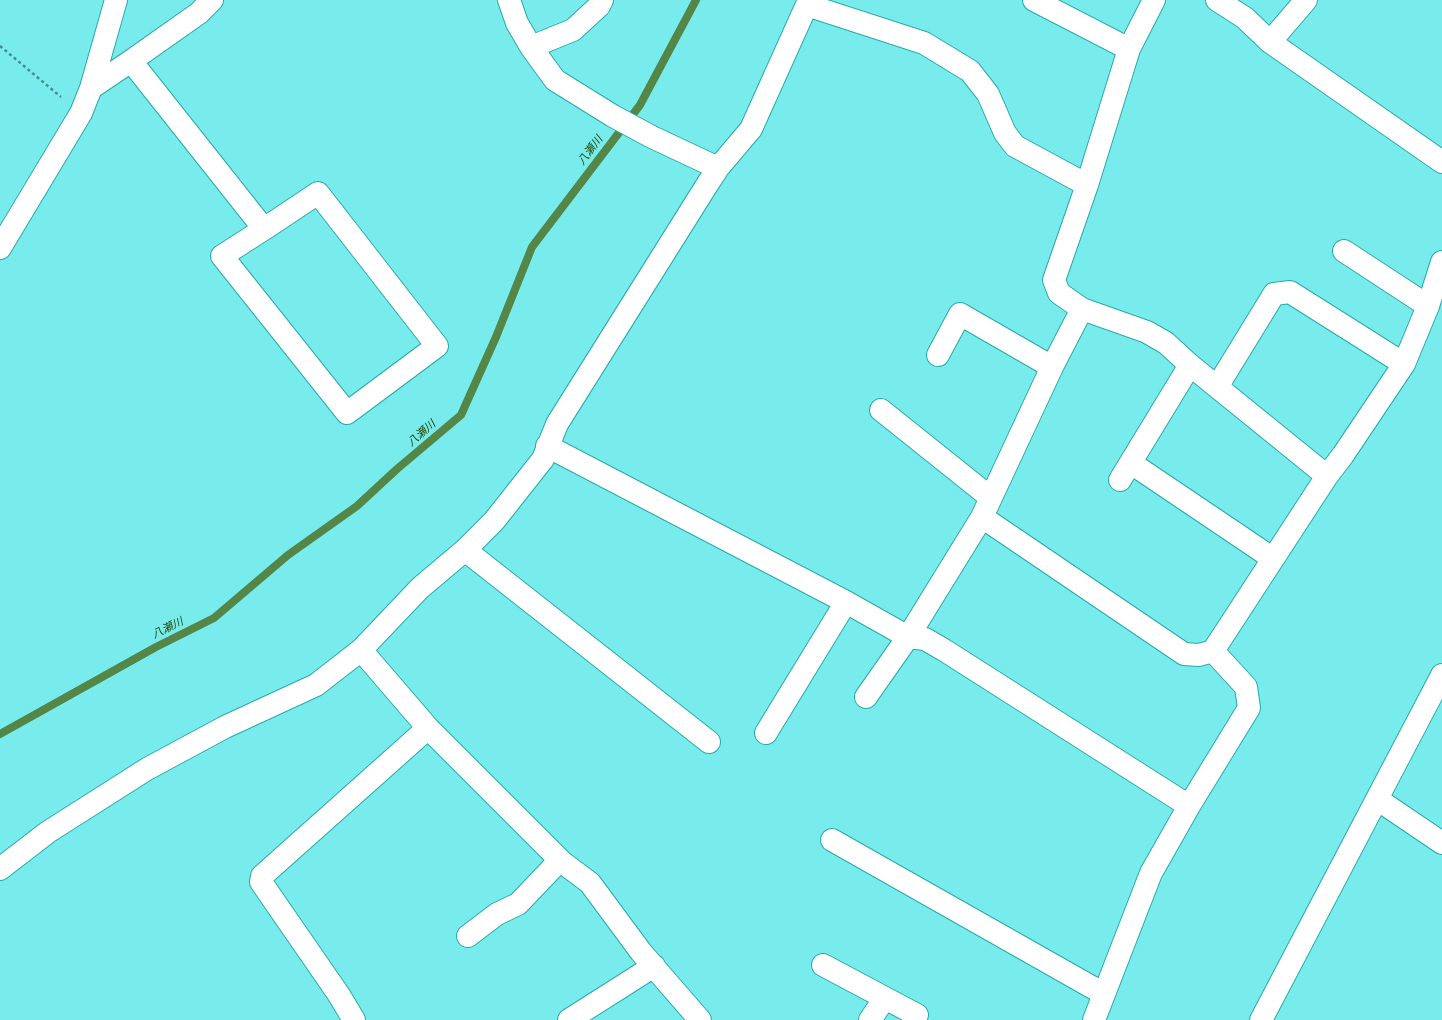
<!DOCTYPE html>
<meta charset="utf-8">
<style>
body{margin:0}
canvas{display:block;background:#78eced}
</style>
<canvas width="1442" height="1020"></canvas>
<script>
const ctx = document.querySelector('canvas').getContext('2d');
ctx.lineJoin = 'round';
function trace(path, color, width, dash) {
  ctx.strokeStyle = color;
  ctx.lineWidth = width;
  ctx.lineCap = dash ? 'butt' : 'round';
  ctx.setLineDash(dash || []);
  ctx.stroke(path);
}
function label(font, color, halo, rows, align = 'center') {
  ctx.font = font + ' "Source Sans 3","Noto Sans JP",sans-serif';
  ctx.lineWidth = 3.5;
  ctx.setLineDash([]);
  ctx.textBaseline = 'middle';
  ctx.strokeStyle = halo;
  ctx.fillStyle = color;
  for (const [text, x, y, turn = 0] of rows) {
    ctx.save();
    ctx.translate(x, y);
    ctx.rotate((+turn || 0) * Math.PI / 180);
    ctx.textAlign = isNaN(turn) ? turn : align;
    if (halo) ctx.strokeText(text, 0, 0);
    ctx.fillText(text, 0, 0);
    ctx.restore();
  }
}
trace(new Path2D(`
 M 0,734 L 156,647 L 214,618 L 288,555 L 357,506 L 397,469 L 461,415 L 496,337 L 532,247 L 640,105 L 696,0`), '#548648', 8);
const minor = new Path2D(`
 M 509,0 L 517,23 L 531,47 L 555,80 L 613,116 L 652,137 L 718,168
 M 1034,0 L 1129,49
 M 1217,0 L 1245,18 L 1270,42
 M 1306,0 L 1270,42 L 1442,162
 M 807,5 L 924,43 L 970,71 L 988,94 L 1005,133 L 1015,146 L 1087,185
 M 531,47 L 573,30 L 599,6 L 602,0
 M 131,61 L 264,229 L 318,193 L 437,346 L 347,413 L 222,256 L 264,229
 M 91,88 L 131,61 L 199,13 L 212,0
 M 0,248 L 81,113 L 91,88 L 116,0
 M 1344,251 L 1428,306
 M 1082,309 L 1147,332 L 1166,343 L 1190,365 L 1327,476
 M 938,355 L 960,314 L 1052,367
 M 1217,387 L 1274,294 L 1290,292 L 1404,364
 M 881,410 L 991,498
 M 547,446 L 846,602 L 908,637 L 925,639 L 944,650 L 1189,806
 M 1131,463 L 1272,558
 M 1120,480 L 1190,365
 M 982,517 L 1052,367 L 1082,309 L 1059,293 L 1054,280 L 1087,185 L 1129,49 L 1154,0
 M 465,550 L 709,742
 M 361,650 L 428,728 L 562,862 L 590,883 L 641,952 L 700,1020
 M 866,697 L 908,637 L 982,517 L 1184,654 L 1199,655 L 1213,651
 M 766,733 L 846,602
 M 1377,799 L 1442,843
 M 832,840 L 1104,994
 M 0,869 L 48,832 L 147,769 L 225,727 L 316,685 L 361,650 L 420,588 L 465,550 L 494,521 L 543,459 L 557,424 L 705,188 L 718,168 L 751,129 L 809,0
 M 468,936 L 497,914 L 518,904 L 560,860
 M 823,965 L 917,1015
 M 354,1020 L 339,995 L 261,882 L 262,876 L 428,728
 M 569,1020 L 654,966
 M 870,1020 L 885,998
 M 1094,1020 L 1151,873 L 1189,806 L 1249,708 L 1246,687 L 1213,651 L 1327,476 L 1343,455 L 1404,364 L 1428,306 L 1442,262
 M 1261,1020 L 1442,675`);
trace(minor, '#29a9ab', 24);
trace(new Path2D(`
 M 0,46 L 61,97`), '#438e8f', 2.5, [3, 3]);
trace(minor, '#fff', 22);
label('italic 11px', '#204607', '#78eced', [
 ["八瀬川",591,151,-53],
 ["八瀬川",422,434,-41],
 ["八瀬川",168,629,-26]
]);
</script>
